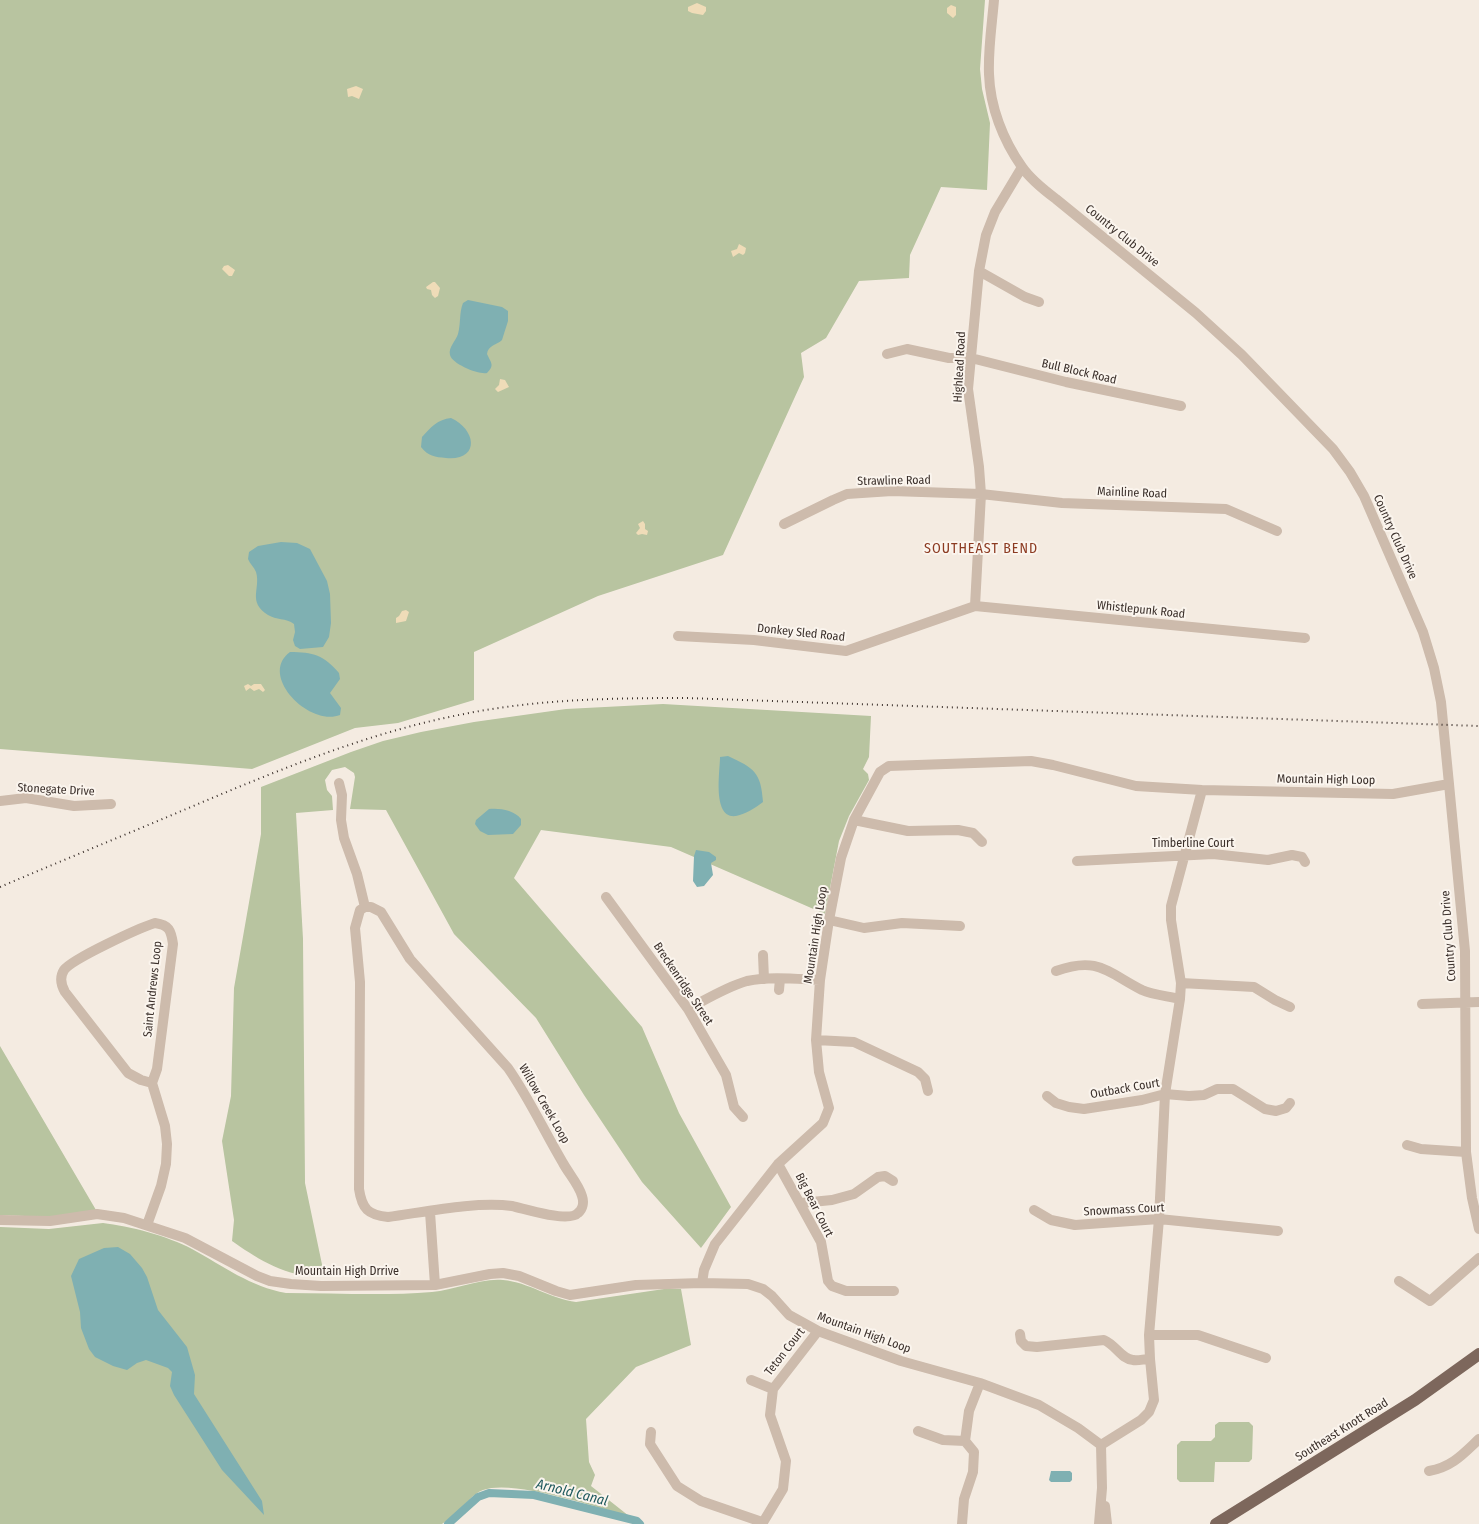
<!DOCTYPE html>
<style>
body{margin:0}
canvas{display:block;background:#f4ebe1}
</style>
<canvas width="1479" height="1524"></canvas>
<script>
const ctx = document.querySelector('canvas').getContext('2d');
ctx.lineJoin = 'round';
function fill(path, color) {
  ctx.fillStyle = color;
  ctx.fill(path, 'evenodd');
}
function trace(path, color, width, dash) {
  ctx.strokeStyle = color;
  ctx.lineWidth = width;
  ctx.lineCap = dash ? 'butt' : 'round';
  ctx.setLineDash(dash || []);
  ctx.stroke(path);
}
function label(font, color, halo, rows, align = 'center') {
  ctx.font = font + ' "Fira Sans Condensed",sans-serif';
  ctx.lineWidth = 4;
  ctx.setLineDash([]);
  ctx.textBaseline = 'middle';
  ctx.strokeStyle = halo;
  ctx.fillStyle = color;
  for (const [text, x, y, turn = 0] of rows) {
    ctx.save();
    ctx.translate(x, y);
    ctx.rotate((+turn || 0) * Math.PI / 180);
    ctx.textAlign = isNaN(turn) ? turn : align;
    if (halo) ctx.strokeText(text, 0, 0);
    ctx.fillText(text, 0, 0);
    ctx.restore();
  }
}
fill(new Path2D(`
 M 0,0 L 985,0 L 980,69 L 982,89 L 990,123 L 987,190 L 941,187 L 910,255 L 909,278 L 859,281 L 826,338 L 801,353 L 804,377 L 723,555 L 598,596 L 474,652 L 474,700 L 398,723 L 355,728 L 252,769 L 0,749 Z
 M 663,704 L 871,716 L 869,757 L 863,769 L 868,774 L 869,780 L 849,816 L 839,841 L 825,914 L 671,847 L 541,830 L 514,878 L 642,1027 L 679,1113 L 731,1207 L 701,1248 L 642,1182 L 584,1095 L 536,1018 L 454,934 L 386,810 L 350,809 L 355,777 L 354,773 L 345,767 L 332,770 L 325,780 L 327,790 L 332,796 L 333,810 L 296,813 L 303,939 L 305,1183 L 324,1274 C 293,1282 256,1258 232,1241 L 234,1220 L 222,1141 L 231,1096 L 234,988 L 261,834 L 261,787 L 351,752 L 383,741 L 421,732 L 474,722 L 566,709 Z
 M 0,1046 L 96,1210 L 49,1217 L 0,1215 Z
 M 103,1223 C 129,1226 168,1236 192,1249 C 223,1266 251,1287 286,1293 C 335,1293 384,1296 432,1292 C 455,1290 480,1278 503,1280 C 528,1282 551,1299 576,1302 L 664,1289 L 681,1289 L 691,1345 L 636,1367 L 586,1419 L 589,1462 L 595,1475 L 591,1486 L 629,1516 C 595,1507 514,1479 483,1490 C 472,1494 466,1505 457,1512 C 452,1517 447,1520 442,1524 L 0,1524 L 0,1227 L 49,1229 Z
 M 1219,1422 L 1249,1422 L 1253,1426 L 1252,1459 L 1249,1462 L 1215,1462 L 1214,1482 L 1180,1482 L 1177,1479 L 1177,1445 L 1181,1441 L 1211,1441 L 1215,1437 L 1215,1425 Z`), '#b8c4a0');
fill(new Path2D(`
 M 697,3 L 706,7 L 706,11 L 703,15 L 692,13 L 688,11 L 688,7 Z
 M 951,5 L 956,7 L 956,15 L 953,18 L 947,13 L 947,8 Z
 M 356,86 L 363,89 L 359,99 L 352,96 L 348,97 L 347,89 Z
 M 739,244 L 746,248 L 745,253 L 743,255 L 739,253 L 733,257 L 731,251 L 737,249 Z
 M 228,265 L 235,270 L 232,276 L 229,276 L 222,269 L 224,266 Z
 M 433,282 L 435,282 L 440,288 L 438,296 L 435,298 L 432,295 L 431,290 L 427,289 L 426,287 Z
 M 500,379 L 505,380 L 509,387 L 498,392 L 495,389 L 499,385 Z
 M 643,521 L 645,524 L 645,529 L 648,531 L 647,535 L 642,534 L 638,535 L 636,533 L 640,528 L 638,524 Z
 M 406,610 L 409,612 L 406,621 L 396,623 L 396,618 L 399,616 L 402,611 Z
 M 248,684 L 251,686 L 254,684 L 261,684 L 265,690 L 263,692 L 259,689 L 254,691 L 250,688 L 246,691 L 244,686 Z`), '#efdcb8');
fill(new Path2D(`
 M 468,300 L 502,307 L 508,311 L 508,321 L 502,340 C 497,345 488,345 487,354 C 491,363 495,365 487,373 C 479,375 452,364 450,355 C 448,347 456,341 458,334 C 461,323 459,313 463,303 Z
 M 451,418 C 477,430 480,461 446,458 C 435,457 428,456 421,447 L 422,437 C 430,428 438,419 451,418 Z
 M 281,542 L 297,543 L 310,549 L 327,581 L 330,594 L 331,623 L 329,637 L 323,647 L 300,649 L 295,646 L 293,640 L 295,632 L 294,624 C 286,618 276,620 268,615 C 247,602 261,588 256,572 C 254,567 250,564 248,559 L 249,552 L 258,546 Z
 M 290,652 C 313,652 324,655 339,673 L 340,679 L 330,693 L 341,708 L 340,715 C 309,727 258,675 290,652 Z
 M 728,756 C 754,768 761,772 763,802 C 755,808 746,814 736,816 C 712,819 720,772 720,757 Z
 M 489,809 C 500,808 514,810 521,819 L 521,825 L 513,834 L 488,835 L 480,831 L 475,824 L 476,820 Z
 M 696,850 L 709,852 L 716,857 L 716,860 L 711,863 L 713,875 L 704,886 L 697,887 L 693,881 L 694,856 Z
 M 118,1247 L 130,1254 L 142,1268 L 147,1277 L 158,1310 L 187,1347 L 195,1375 L 194,1394 L 262,1501 L 264,1515 L 222,1470 L 174,1395 L 170,1386 L 172,1372 L 168,1368 L 146,1360 L 137,1363 L 127,1370 L 113,1366 L 95,1357 L 89,1349 L 81,1328 L 80,1312 L 71,1276 L 79,1259 L 104,1248 Z
 M 1051,1471 L 1070,1471 L 1072,1473 L 1072,1480 L 1070,1482 L 1051,1482 L 1049,1480 Z`), '#7fb0b2');
trace(new Path2D(`
 M 448,1524 L 478,1497 L 489,1493 L 534,1495 L 637,1521 L 640,1524`), '#7fb0b2', 8);
trace(new Path2D(`
 M 994,0 C 992,24 988,49 989,74 C 990,107 1003,140 1022,167 C 1031,180 1044,190 1056,199 L 1196,313 L 1242,355 L 1333,449 L 1350,472 L 1364,496 L 1423,632 L 1434,668 L 1441,702 L 1449,784 L 1465,951 L 1466,1152 L 1472,1198 L 1479,1229
 M 979,271 L 1025,297 L 1039,302
 M 887,354 L 907,349 L 949,358 L 971,358 L 1066,382 L 1181,406
 M 784,524 L 833,500 L 847,494 L 892,491 L 981,494 L 1062,503 L 1226,509 L 1277,531
 M 975,606 L 981,494 L 979,467 L 968,389 L 979,271 L 986,235 L 995,212 L 1022,167
 M 678,636 L 754,640 L 846,651 L 975,606 L 1305,638
 M 339,783 L 342,795 L 341,820 L 344,838 L 357,874 L 365,907 L 360,910 L 355,928 L 360,982 L 359,1189 C 362,1209 368,1215 388,1217 C 425,1212 476,1201 512,1206 C 526,1209 569,1223 578,1213 C 583,1209 584,1202 582,1196 C 579,1185 569,1174 563,1163 C 544,1131 529,1098 508,1068 L 410,959 L 381,912 L 371,907 L 365,907
 M 0,801 L 26,798 L 74,806 L 111,804
 M 854,820 L 908,831 L 958,830 L 973,833 L 982,842
 M 1077,861 L 1213,854 L 1268,860 L 1292,855 L 1302,857 L 1305,862
 M 606,897 L 688,1009 L 726,1075 L 734,1107 L 743,1117
 M 829,920 L 864,928 L 902,923 L 960,926
 M 763,955 L 764,979
 M 1056,971 C 1098,956 1107,972 1142,990 C 1153,995 1168,996 1180,999
 M 1181,983 L 1254,987 L 1275,1000 L 1290,1007
 M 779,990 L 780,979
 M 1422,1004 L 1479,1002
 M 688,1009 C 707,999 726,987 747,981 C 770,976 797,979 820,980
 M 816,1040 L 854,1042 L 918,1072 L 925,1079 L 928,1091
 M 1047,1096 L 1056,1103 L 1069,1107 L 1084,1109 L 1142,1100 L 1165,1094 L 1189,1096 L 1204,1095 L 1217,1089 L 1233,1089 L 1265,1109 L 1276,1111 L 1286,1108 L 1290,1103
 M 1407,1145 L 1421,1149 L 1466,1152
 M 778,1164 L 821,1242 L 828,1281 L 832,1286 L 846,1291 L 894,1291
 M 801,1203 L 832,1200 L 854,1194 L 878,1177 L 885,1176 L 893,1181
 M 1034,1210 L 1051,1220 L 1075,1225 L 1159,1219 L 1278,1231
 M 430,1212 L 435,1285
 M 0,1220 L 50,1221 L 97,1214 L 124,1218 L 185,1238 L 257,1276 L 270,1281 L 291,1284 L 321,1286 L 435,1285 L 490,1274 L 503,1273 L 519,1276 L 556,1291 L 570,1295 L 636,1285 L 702,1283 L 748,1284 L 763,1289 L 772,1296 L 789,1315 L 818,1331 L 901,1361 L 980,1383 L 1039,1405 L 1078,1428 L 1101,1445
 M 147,1225 L 161,1186 L 166,1164 L 167,1144 L 165,1126 L 152,1083 L 157,1069 L 173,944 C 171,930 169,925 155,923 C 139,928 72,959 64,970 C 59,978 61,985 65,992 L 128,1073 L 141,1080 L 152,1083
 M 1399,1281 L 1430,1301 L 1479,1258
 M 702,1283 L 704,1270 L 715,1244 L 778,1164 L 823,1123 L 829,1108 L 819,1072 L 816,1040 L 820,980 L 829,920 L 841,858 L 854,820 L 880,772 L 889,766 L 1031,761 L 1053,765 L 1136,786 L 1202,790 L 1393,794 L 1449,784
 M 1020,1334 L 1021,1341 L 1026,1346 L 1037,1347 L 1104,1340 C 1116,1345 1121,1359 1133,1360 C 1138,1361 1144,1359 1150,1359
 M 1149,1335 L 1198,1335 L 1266,1358
 M 751,1380 L 773,1389
 M 918,1431 L 943,1440 L 965,1441
 M 651,1432 L 650,1444 L 677,1486 L 701,1501 L 762,1522
 M 1101,1445 L 1141,1420 L 1149,1412 L 1154,1400 L 1150,1359 L 1149,1335 L 1159,1219 L 1165,1094 L 1180,999 L 1181,983 L 1171,920 L 1171,906 L 1202,790
 M 1429,1471 C 1452,1467 1463,1454 1479,1439
 M 1105,1506 L 1107,1524
 M 762,1524 L 783,1489 L 786,1461 L 770,1415 L 773,1389 L 818,1331
 M 962,1524 L 964,1499 L 973,1472 L 974,1452 L 965,1441 L 969,1411 L 980,1383
 M 1099,1524 L 1102,1488 L 1101,1445`), '#cdbbac', 10);
trace(new Path2D(`
 M 1216,1524 L 1415,1400 L 1479,1354`), '#7d675c', 12);
trace(new Path2D(`
 M 0,887 C 68,858 137,830 205,801 C 291,765 377,730 469,713 C 542,699 614,698 687,698 L 1479,726`), '#3b302b', 2, [1, 4]);
label('12px', '#3b302b', '#fbf5ee', [
 ["Country Club Drive",1122,236,39],
 ["Highlead Road",960,367,-87],
 ["Bull Block Road",1079,372,13],
 ["Strawline Road",894,481,-1],
 ["Mainline Road",1132,493,2],
 ["Country Club Drive",1395,537,66],
 ["Whistlepunk Road",1141,610,6],
 ["Donkey Sled Road",801,633,6],
 ["Mountain High Loop",1326,780,1],
 ["Stonegate Drive",56,790,3],
 ["Timberline Court",1193,844],
 ["Mountain High Loop",816,935,-81],
 ["Country Club Drive",1449,936,-94],
 ["Breckenridge Street",683,984,56],
 ["Saint Andrews Loop",153,989,-84],
 ["Outback Court",1125,1089,-10],
 ["Willow Creek Loop",544,1104,60],
 ["Big Bear Court",814,1205,63],
 ["Snowmass Court",1124,1210,-3],
 ["Mountain High Drrive",347,1272],
 ["Mountain High Loop",864,1333,20],
 ["Teton Court",785,1352,-52],
 ["Southeast Knott Road",1342,1430,-32]
]);
ctx.letterSpacing = '1px';
label('14px', '#8c3b22', '#fbf5ee', [
 ["SOUTHEAST BEND",981,549]
]);
ctx.letterSpacing = '0px';
label('italic 14px', '#1f5a5e', '#fbf5ee', [
 ["Arnold Canal",572,1493,14]
]);
</script>
